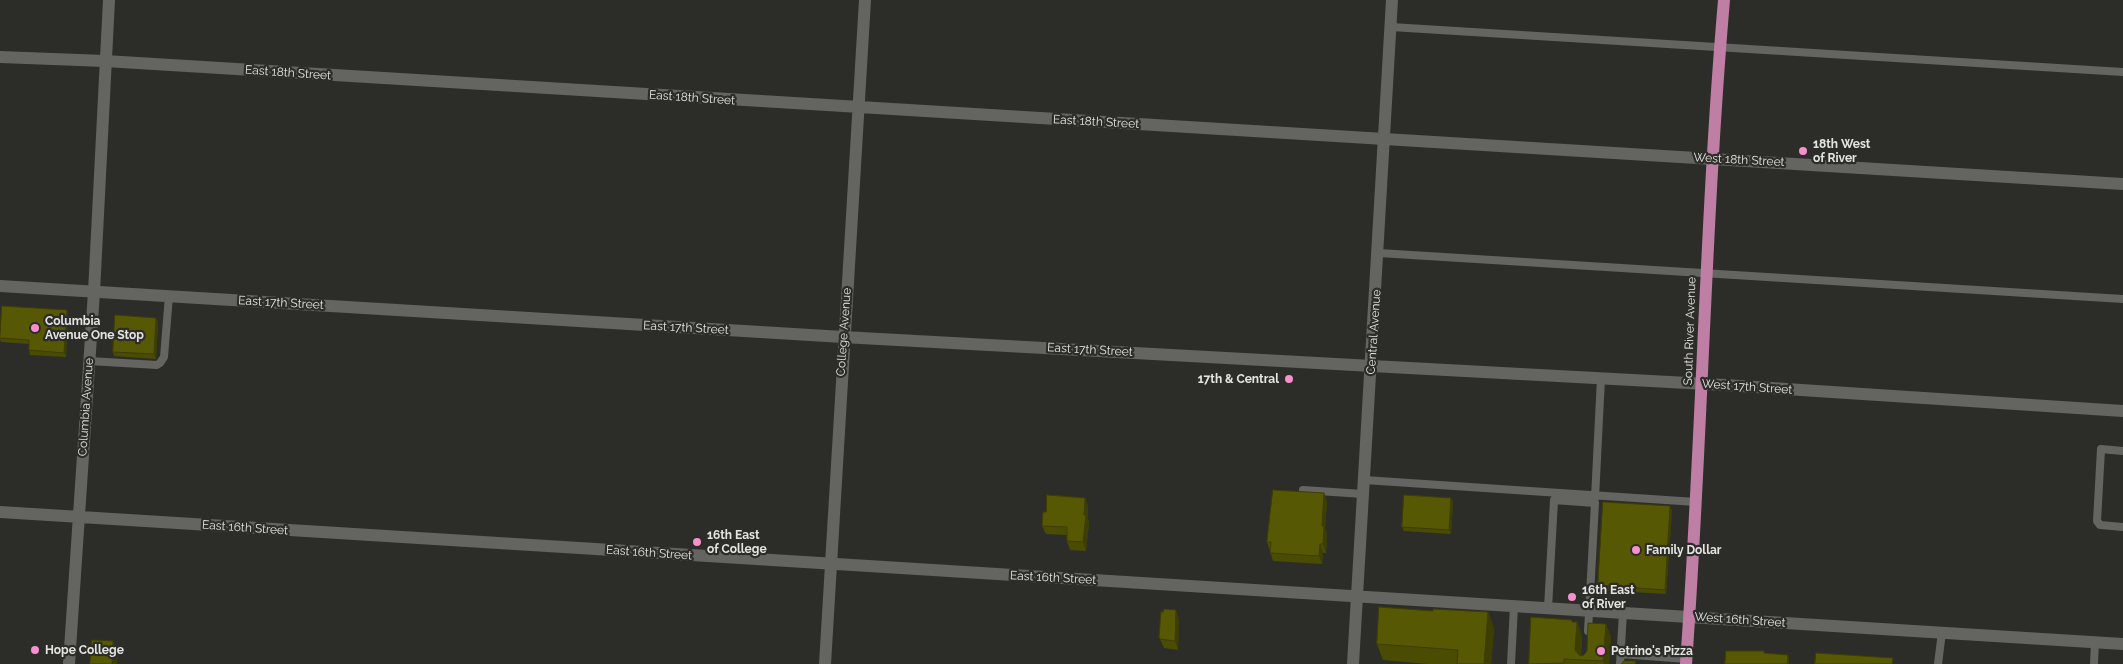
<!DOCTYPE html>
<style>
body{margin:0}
canvas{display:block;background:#2c2d29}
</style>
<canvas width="2123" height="664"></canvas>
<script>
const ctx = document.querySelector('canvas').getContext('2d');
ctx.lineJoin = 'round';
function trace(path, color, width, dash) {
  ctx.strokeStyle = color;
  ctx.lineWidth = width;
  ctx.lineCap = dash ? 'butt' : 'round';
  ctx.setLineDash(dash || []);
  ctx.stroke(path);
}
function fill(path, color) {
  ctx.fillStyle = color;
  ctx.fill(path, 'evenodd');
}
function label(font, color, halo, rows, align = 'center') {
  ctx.font = font + ' Raleway,sans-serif';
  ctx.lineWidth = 4.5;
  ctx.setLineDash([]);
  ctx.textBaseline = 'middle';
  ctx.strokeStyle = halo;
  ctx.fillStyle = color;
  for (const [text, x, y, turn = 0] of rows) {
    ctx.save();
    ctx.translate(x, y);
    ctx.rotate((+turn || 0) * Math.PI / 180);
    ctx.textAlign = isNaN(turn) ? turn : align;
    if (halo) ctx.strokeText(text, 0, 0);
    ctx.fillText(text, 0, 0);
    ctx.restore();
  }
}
trace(new Path2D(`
 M 1391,27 L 2123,72
 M 1379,253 L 2123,299
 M 89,361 L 157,365 L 160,363 L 164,357 L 169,296
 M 2123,451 L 2101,449 L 2097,521 L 2100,525 L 2123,527
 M 1364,480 L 1696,502
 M 1303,490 L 1363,494
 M 1595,498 L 1601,378
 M 1548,608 L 1554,500 L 1595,503 L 1588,631
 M 1621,654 L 1686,659
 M 1511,664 L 1514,606
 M 1620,664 L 1623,612
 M 1938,664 L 1942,632
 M 2094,664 L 2095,642`), '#646460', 8);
trace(new Path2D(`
 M 0,57 L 105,61 L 2123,184
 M 0,286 L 843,337 L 1372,366
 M 825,664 L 865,0`), '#646460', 12);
trace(new Path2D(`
 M 1372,366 L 1725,385 L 2123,411
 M 0,512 L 2123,644
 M 69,664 L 94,292 L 109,0
 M 1353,664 L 1392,0`), '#646460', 12);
trace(new Path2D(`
 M 1686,664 C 1702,443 1705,221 1724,0`), '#bf7ea3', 12);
fill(new Path2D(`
 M 68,314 L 66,357 L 30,355 L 29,350 L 29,344 L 1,342 L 0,339 L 0,335 Z
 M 156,318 L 158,322 L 156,359 L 114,356 L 113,352 Z
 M 1324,493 L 1327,502 L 1325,529 L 1327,534 L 1326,553 L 1323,553 L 1322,564 L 1273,561 L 1267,542 Z
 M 1085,498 L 1088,507 L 1088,519 L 1089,523 L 1086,551 L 1070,550 L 1067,541 L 1067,535 L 1046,534 L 1042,526 L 1046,512 Z
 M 1451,498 L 1453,503 L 1451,534 L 1404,531 L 1402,527 Z
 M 1670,506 L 1672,511 L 1666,594 L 1599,590 L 1598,585 Z
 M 1433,611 L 1488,612 L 1494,629 L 1491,664 L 1428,664 L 1383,660 L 1377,644 Z
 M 1179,619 L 1178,650 L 1164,648 L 1159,637 Z
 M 1573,622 L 1577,622 L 1582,636 L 1581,656 L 1584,655 L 1606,624 L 1611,638 L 1609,664 L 1529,664 Z`), '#4b4c03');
fill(new Path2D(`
 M 67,310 L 68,314 L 66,357 L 64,353 Z
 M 156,318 L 158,322 L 156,359 L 154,354 Z
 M 1324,493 L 1327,502 L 1325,529 L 1327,534 L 1326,553 L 1323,544 L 1322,526 Z
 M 1085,498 L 1088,507 L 1088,519 L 1089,523 L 1086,551 L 1083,542 Z
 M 1451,498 L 1453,503 L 1451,534 L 1449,530 Z
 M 1670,506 L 1672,511 L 1666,594 L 1665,590 Z
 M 1320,544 L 1323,553 L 1322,564 L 1319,556 Z
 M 1176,610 L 1179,619 L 1178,650 L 1175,641 Z
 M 1488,612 L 1494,629 L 1491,664 L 1484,664 Z
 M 1572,620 L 1576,631 L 1577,622 L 1582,636 L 1581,660 L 1575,650 Z
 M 1606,624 L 1611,638 L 1609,664 L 1604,664 L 1603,661 Z
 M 113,641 L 118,654 L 117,664 L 112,664 Z
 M 1788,655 L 1789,659 L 1789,664 L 1787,664 Z`), '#3d3e03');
const building = new Path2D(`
 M 2,306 L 67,310 L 64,353 L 29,350 L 29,340 L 0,338 Z
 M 115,315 L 156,318 L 154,354 L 113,352 Z
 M 1273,490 L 1324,493 L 1322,526 L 1324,526 L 1323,544 L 1320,544 L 1319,556 L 1270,553 L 1271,542 L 1267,542 Z
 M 1047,495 L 1085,498 L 1084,515 L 1086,515 L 1083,542 L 1067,541 L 1067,527 L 1042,526 L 1043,512 L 1046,512 Z
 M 1404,495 L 1451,498 L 1449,530 L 1402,527 Z
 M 1603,502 L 1670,506 L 1665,590 L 1598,585 Z
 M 1379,607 L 1433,611 L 1433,609 L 1488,612 L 1484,664 L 1457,664 L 1458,650 L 1377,644 Z
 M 1164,609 L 1176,610 L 1175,641 L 1160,639 L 1159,637 L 1161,612 L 1163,612 Z
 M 1531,617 L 1572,620 L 1572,622 L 1577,622 L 1575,650 L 1580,656 L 1584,655 L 1587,651 L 1588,623 L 1606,624 L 1603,661 L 1564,659 L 1564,663 L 1529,664 Z
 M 92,640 L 113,641 L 112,664 L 90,664 Z
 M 1726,651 L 1764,651 L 1764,653 L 1788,655 L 1787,664 L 1725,664 Z
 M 1816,653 L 1893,658 L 1892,664 L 1815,664 Z
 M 1624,661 L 1636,661 L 1635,664 L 1622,664 Z`);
fill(building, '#575804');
trace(building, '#3d3e03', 1);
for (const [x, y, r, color] of [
 [1803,151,5,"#f790cd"],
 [35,328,5,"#f790cd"],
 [1289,379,5,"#f790cd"],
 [697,542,5,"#f790cd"],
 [1636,550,5,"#f790cd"],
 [1572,597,5,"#f790cd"],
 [35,650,5,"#f790cd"],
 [1601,651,5,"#f790cd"]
]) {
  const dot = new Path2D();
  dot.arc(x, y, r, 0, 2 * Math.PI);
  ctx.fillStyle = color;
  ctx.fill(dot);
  trace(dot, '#2c2d29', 2);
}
label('12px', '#e4e4e2', '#2c2d29', [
 ["East 18th Street",288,73,4],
 ["East 18th Street",692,98,4],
 ["East 18th Street",1096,122,3],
 ["West 18th Street",1739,160,3],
 ["East 17th Street",281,303,3],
 ["East 17th Street",686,328,3],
 ["South River Avenue",1690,331,-88],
 ["College Avenue",844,332,-86],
 ["Central Avenue",1374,332,-86],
 ["East 17th Street",1090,350,3],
 ["West 17th Street",1747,387,4],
 ["Columbia Avenue",86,407,-86],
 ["East 16th Street",245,528,4],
 ["East 16th Street",649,553,4],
 ["East 16th Street",1053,578,3],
 ["West 16th Street",1740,620,4]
]);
label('bold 12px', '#e4e4e2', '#2c2d29', [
 ["18th West",1813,144],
 ["of River",1813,158],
 ["Columbia",45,321],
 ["Avenue One Stop",45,335],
 ["17th & Central",1279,379,"right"],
 ["16th East",707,535],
 ["of College",707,549],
 ["Family Dollar",1646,550],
 ["16th East",1582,590],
 ["of River",1582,604],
 ["Hope College",45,650],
 ["Petrino's Pizza",1611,651]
], 'left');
</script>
